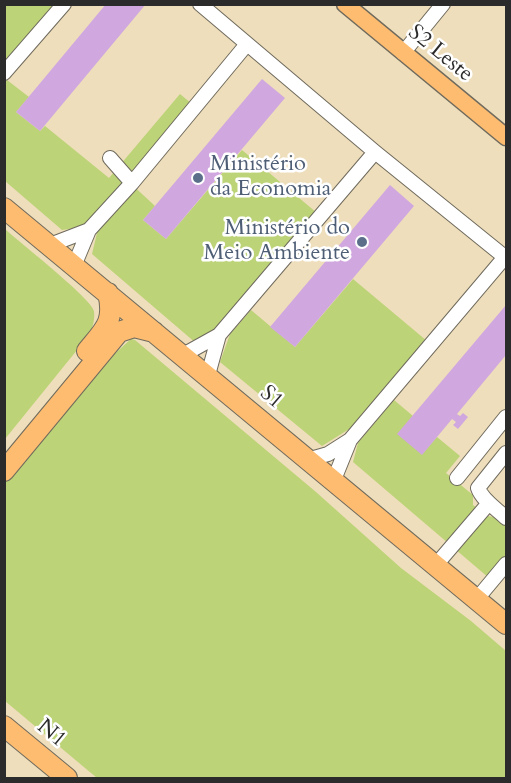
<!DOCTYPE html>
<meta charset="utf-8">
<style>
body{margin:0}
#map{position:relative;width:511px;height:783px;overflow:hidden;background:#eedebb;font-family:Cardo,serif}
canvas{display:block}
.frame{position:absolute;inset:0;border:6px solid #2b2b2b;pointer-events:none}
</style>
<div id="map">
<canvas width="511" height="783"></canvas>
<div class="frame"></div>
</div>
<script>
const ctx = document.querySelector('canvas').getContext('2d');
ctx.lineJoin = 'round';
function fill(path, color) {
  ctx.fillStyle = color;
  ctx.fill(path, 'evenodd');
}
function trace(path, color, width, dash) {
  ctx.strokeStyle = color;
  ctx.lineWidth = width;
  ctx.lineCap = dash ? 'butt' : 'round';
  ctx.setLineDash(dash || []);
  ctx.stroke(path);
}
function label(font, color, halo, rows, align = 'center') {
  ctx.font = font + ' Cardo,serif';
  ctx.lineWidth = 5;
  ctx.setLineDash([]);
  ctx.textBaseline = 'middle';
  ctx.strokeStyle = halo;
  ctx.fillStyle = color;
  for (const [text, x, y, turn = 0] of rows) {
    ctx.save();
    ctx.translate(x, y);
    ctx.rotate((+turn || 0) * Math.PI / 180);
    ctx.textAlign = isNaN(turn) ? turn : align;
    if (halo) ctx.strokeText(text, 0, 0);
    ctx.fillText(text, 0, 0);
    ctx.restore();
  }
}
fill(new Path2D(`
 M 5,5 L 59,5 L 5,68 Z
 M 7,80 L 29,97 L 16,112 L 40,131 L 45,126 L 109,178 L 180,94 L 192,104 L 127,180 L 155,206 L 143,220 L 166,239 L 242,150 L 317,213 L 209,341 L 197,344 L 92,254 L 97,233 L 90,226 L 62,230 L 5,181 L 4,82 Z
 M 5,229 C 19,242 91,298 94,311 C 95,319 93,326 90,334 L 5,439 Z
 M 353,279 L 427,341 L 362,421 L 322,446 L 220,362 L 230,334 L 251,310 L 295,347 Z
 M 131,339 L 135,340 L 316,492 L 401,568 L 471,621 L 506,651 L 506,778 L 97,778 L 5,701 L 5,481 L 111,357 Z
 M 394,400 L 413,416 L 422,454 L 437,437 L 460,456 L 446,473 L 473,495 L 473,505 L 488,516 L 499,518 L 506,524 L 506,557 L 489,578 L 353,462 L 358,443 Z`), '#bcd377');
fill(new Path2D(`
 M 106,4 L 146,4 L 40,131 L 16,112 Z
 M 262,79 L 285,98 L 166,239 L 143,220 Z
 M 390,185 L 414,206 L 295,347 L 270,327 Z
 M 506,305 L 506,355 L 457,414 L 460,416 L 463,413 L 468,417 L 458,429 L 453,425 L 456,422 L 452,419 L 422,455 L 397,434 Z`), '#d0a8df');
const minor = new Path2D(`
 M 200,4 L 375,152 L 506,258
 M 403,53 L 443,4
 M 4,73 L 64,4
 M 110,158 L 132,183
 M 50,245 L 89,230
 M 74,266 L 89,230 L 132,183 L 247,44
 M 183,355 L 219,335 L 375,152
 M 208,375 L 219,335
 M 506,453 L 478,488 C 482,500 497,509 506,518
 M 307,460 L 328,454 L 350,440 L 505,257
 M 457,478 L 506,417
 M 333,482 L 350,440
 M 435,566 L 489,503
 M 476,600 L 506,564`);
const major = new Path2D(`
 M 345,4 L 506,137`);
const highway = new Path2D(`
 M 4,208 L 506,624
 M 87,351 C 105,329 115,322 108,293
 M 4,471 L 119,332 L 134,327 L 154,332
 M 4,726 L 67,778`);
trace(minor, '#6f6a5d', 16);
trace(major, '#6f6a5d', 19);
trace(highway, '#6f6a5d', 22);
trace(minor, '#fff', 14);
trace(major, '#fdbc70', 16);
trace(highway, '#fdbc70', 20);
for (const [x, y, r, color] of [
 [198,178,6,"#5c6f8a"],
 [362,242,6,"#5c6f8a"]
]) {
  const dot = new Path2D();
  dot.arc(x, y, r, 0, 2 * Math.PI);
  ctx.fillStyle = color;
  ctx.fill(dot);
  trace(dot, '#fff', 2);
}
label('22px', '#2b2b2b', '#fff', [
 ["S2 Leste",440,54,39],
 ["S1",271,398,41],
 ["N1",51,734,40]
]);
label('22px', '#4e5e75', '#fff', [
 ["Ministério",210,165],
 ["da Economia",210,190],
 ["Ministério do",350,229,"right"],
 ["Meio Ambiente",350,254,"right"]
], 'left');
</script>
